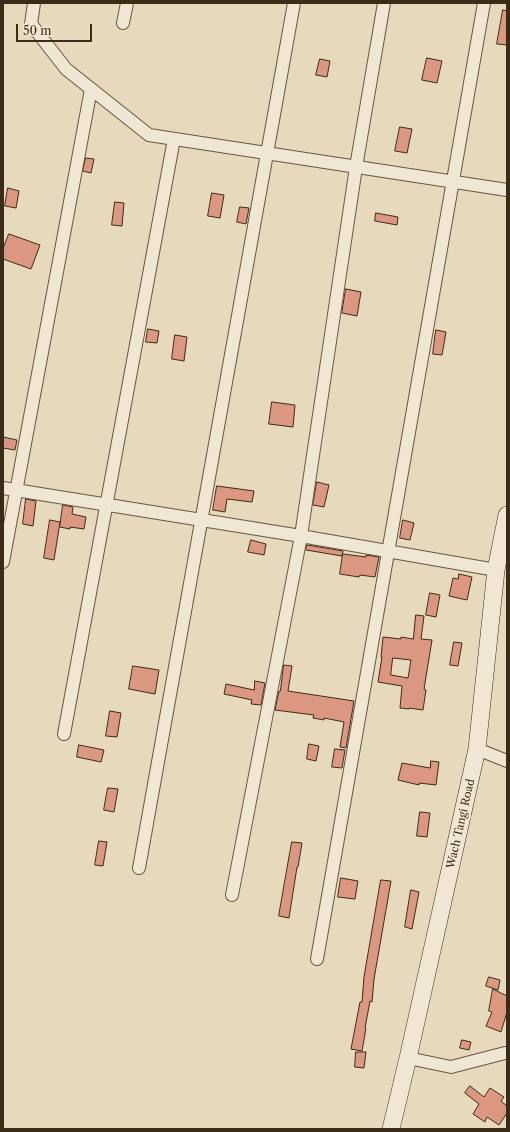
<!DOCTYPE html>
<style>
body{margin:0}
#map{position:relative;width:510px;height:1132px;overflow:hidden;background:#e7d9bc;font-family:"Libre Caslon Text",serif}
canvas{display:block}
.frame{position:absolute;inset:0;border:4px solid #3b2b19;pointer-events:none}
.scale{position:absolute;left:16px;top:24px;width:76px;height:18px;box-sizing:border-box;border:2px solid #3b2b19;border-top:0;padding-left:5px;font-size:12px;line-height:14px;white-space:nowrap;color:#3b2b19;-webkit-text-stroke:3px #efe6d3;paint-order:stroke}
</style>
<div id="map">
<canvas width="510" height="1132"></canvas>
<div class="frame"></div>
<div class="scale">50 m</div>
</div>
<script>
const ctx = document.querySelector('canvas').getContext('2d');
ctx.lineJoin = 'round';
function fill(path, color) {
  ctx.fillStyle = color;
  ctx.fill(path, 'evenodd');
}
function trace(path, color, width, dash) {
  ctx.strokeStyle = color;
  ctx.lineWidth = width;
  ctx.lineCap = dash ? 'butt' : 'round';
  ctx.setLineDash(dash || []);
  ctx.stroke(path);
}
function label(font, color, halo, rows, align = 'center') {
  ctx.font = font + ' "Libre Caslon Text",serif';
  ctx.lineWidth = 4;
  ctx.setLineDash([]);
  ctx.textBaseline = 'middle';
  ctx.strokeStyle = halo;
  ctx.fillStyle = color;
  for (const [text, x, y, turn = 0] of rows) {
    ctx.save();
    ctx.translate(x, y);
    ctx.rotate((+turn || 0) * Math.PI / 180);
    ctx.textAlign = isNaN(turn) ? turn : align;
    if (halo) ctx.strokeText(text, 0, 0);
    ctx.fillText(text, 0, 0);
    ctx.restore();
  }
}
const building = new Path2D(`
 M 503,10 L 507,11 L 507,45 L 497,44 Z
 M 427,58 L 442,61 L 437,83 L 422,80 Z
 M 320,59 L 330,61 L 327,77 L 316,75 Z
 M 400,127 L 412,129 L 407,153 L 395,151 Z
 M 86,158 L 94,159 L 91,173 L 83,171 Z
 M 8,188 L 19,191 L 16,208 L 5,206 Z
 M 212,193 L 224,195 L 220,218 L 208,216 Z
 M 115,202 L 124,203 L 122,226 L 112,225 Z
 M 240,207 L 249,208 L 246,224 L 237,222 Z
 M 376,213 L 398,217 L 397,225 L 375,221 Z
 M 9,234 L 40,245 L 31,269 L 3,259 L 3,249 Z
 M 346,289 L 361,292 L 357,316 L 342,313 Z
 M 148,329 L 159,331 L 157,343 L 146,342 Z
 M 436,330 L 446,332 L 442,355 L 433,354 Z
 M 175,335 L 187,337 L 184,361 L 172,359 Z
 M 272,402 L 295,405 L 293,427 L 269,424 Z
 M 3,437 L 17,440 L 15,450 L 3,448 Z
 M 317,482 L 329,485 L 324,507 L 313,505 Z
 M 217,486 L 254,491 L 252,502 L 227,499 L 225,512 L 213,510 Z
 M 26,499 L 36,501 L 33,526 L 23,524 Z
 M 63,505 L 73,507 L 72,514 L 86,517 L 84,529 L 70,527 L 70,529 L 60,527 Z
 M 50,520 L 60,522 L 54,560 L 44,558 Z
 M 403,520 L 414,523 L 410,540 L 400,538 Z
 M 251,540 L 266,544 L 264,555 L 248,552 Z
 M 307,545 L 343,551 L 342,556 L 306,550 Z
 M 343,554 L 366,557 L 366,555 L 379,557 L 375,577 L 360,575 L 359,577 L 340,574 Z
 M 459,574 L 472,577 L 467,600 L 449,596 L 453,578 L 458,579 Z
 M 430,593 L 440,595 L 436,617 L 426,615 Z
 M 416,615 L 424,616 L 421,639 L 432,640 L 424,689 L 426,690 L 423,710 L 409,708 L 409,709 L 400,708 L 402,686 L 378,682 L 382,657 L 381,657 L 383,637 L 401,639 L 401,637 L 413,639 ZM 393,658 L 411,660 L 408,678 L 391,675 Z
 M 454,642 L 462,643 L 458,666 L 450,665 Z
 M 284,665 L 292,666 L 288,691 L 354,701 L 346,748 L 340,747 L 344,722 L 324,718 L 324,720 L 313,718 L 314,715 L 275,710 L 279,691 L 280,691 Z
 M 133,666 L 159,670 L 155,694 L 129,689 Z
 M 255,681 L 265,683 L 261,705 L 251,704 L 252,700 L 224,694 L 226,684 L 254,690 Z
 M 110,711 L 121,713 L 117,737 L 106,736 Z
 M 309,744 L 319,746 L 316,761 L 307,759 Z
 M 79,745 L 104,750 L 101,762 L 77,757 Z
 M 335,749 L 345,750 L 342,768 L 332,767 Z
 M 431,761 L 439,762 L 436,785 L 419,783 L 419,785 L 398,780 L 402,763 L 430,768 Z
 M 108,788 L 118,789 L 114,812 L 104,810 Z
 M 420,812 L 430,813 L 427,837 L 417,836 Z
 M 99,841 L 107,842 L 103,866 L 95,865 Z
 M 292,842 L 302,843 L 298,867 L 297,867 L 289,918 L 279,916 Z
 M 341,878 L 358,881 L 355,899 L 338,897 Z
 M 381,880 L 391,881 L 374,979 L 372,1002 L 370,1001 L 365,1028 L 366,1028 L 362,1051 L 351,1049 L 360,1002 L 362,1002 L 364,977 Z
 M 411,890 L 419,892 L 412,929 L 405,927 Z
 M 489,977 L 500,980 L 498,990 L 486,986 Z
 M 493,989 L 507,996 L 507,1012 L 501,1032 L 486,1026 L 492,1012 L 489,1011 Z
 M 462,1040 L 471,1042 L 469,1050 L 460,1048 Z
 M 356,1052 L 366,1052 L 364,1068 L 355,1067 Z
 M 470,1086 L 484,1097 L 490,1088 L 504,1097 L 501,1101 L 507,1106 L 507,1113 L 499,1125 L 487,1117 L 485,1122 L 473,1114 L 479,1104 L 465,1093 Z`);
fill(building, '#dc9781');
trace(building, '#3b2b19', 1);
const minor = new Path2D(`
 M 34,3 L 31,24 L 66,69 L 149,135 L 507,190
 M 123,23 L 127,3
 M 3,488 L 301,536 L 496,570
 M 3,562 L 91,89
 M 64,734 L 174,139
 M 477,749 L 507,761
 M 139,868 L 294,3
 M 232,895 L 301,536 L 356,167 L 384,3
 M 317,959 L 484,3
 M 408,1058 L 451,1067 L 505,1053 L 507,1053`);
const secondary = new Path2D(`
 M 391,1129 L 408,1058 L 477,749 L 496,570 L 507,515`);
trace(minor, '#665642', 14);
trace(secondary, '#3b2b19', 18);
trace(minor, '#efe6d3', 12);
trace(secondary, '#efe6d3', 17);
label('11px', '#3b2b19', '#efe6d3', [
 ["Wach Tangi Road",461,824,-77]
]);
</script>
